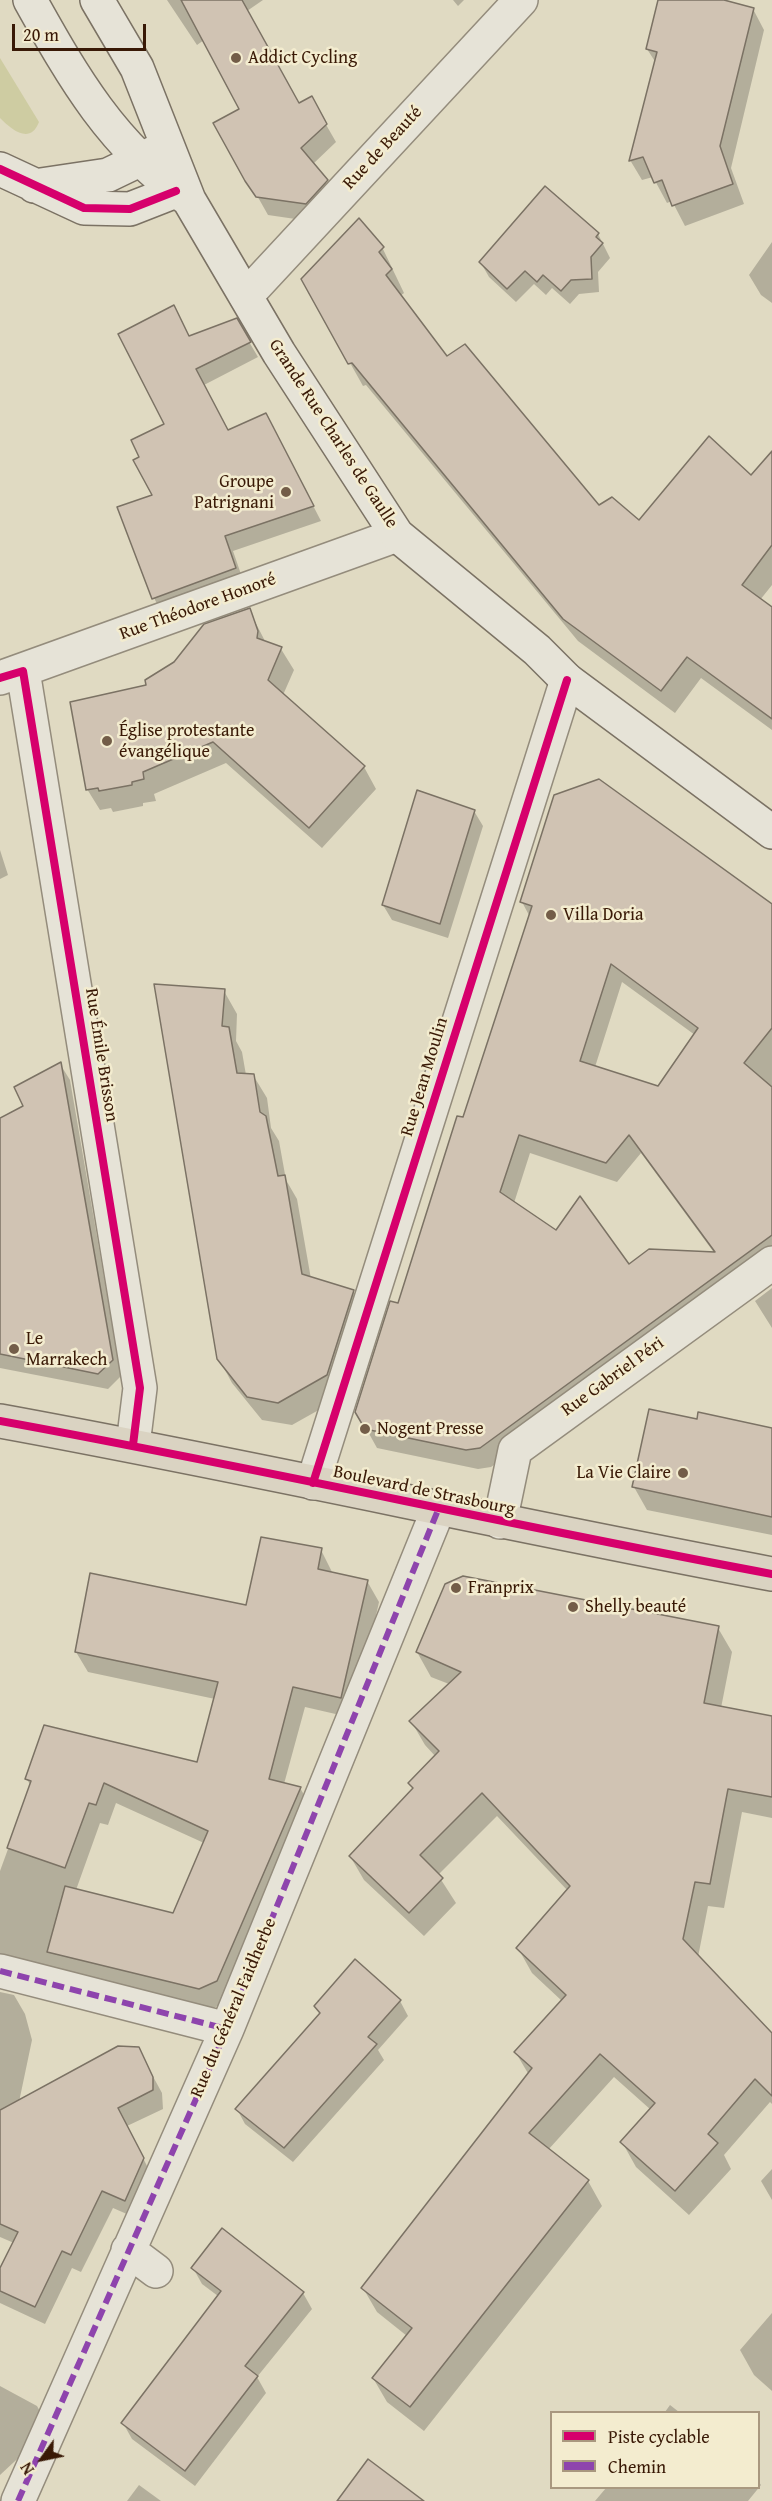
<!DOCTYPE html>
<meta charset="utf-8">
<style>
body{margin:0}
#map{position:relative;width:772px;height:2501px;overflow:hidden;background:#e0dac2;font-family:"Gentium Book Plus",serif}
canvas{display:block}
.legend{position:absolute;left:550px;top:2411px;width:210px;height:78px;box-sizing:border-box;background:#f3eccf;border:2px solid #a9987f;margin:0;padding:8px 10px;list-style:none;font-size:18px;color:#391906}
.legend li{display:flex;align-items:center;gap:12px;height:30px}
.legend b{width:30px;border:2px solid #a9987f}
.north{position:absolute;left:12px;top:2429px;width:60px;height:60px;-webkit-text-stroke:4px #f3eccf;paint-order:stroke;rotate:237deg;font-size:16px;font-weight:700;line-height:24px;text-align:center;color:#391906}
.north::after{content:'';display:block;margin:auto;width:21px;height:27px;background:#391906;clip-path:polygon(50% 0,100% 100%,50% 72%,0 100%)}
.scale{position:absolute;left:12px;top:24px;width:134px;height:27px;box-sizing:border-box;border:3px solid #391906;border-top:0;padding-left:8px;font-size:18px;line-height:21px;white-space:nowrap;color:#391906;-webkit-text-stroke:4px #f3eccf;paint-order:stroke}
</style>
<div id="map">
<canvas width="772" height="2501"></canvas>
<ul class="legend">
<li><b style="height:8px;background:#d6006c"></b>Piste cyclable</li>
<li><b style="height:8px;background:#8e44ad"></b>Chemin</li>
</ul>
<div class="north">N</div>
<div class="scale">20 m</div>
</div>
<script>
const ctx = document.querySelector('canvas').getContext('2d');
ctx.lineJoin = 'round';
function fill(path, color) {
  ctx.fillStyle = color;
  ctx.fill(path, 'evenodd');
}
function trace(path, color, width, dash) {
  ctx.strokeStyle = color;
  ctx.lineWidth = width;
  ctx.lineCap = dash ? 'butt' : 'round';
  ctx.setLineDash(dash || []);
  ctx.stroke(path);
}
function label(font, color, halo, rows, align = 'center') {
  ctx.font = font + ' "Gentium Book Plus",serif';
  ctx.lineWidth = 5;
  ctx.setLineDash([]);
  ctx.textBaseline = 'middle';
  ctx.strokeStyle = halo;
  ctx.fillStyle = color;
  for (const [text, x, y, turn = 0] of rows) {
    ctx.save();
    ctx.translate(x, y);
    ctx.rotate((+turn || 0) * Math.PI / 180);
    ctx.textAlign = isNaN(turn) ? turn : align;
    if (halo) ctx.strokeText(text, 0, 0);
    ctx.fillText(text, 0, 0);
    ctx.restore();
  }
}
fill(new Path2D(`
 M 0,58 L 39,122 C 30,145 12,130 0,118 Z`), '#cecca2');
fill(new Path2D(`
 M 167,0 L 263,0 L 247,11 L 299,105 L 321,116 L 336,142 L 313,164 L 337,199 L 316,222 L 268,215 L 216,123 L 241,110 L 204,40 L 197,45 Z
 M 453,0 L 464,0 L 458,6 Z
 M 660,0 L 726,0 L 753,9 L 764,30 L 731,168 L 744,204 L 685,226 L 672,201 L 667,203 L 653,177 L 642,180 L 630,160 L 656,63 L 647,49 Z
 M 598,234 L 610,258 L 598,272 L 599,292 L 579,294 L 570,304 L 552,288 L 546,295 L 534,284 L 516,302 L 489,277 L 481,263 Z
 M 772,242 L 772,303 L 761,295 L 749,275 Z
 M 382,247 L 404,293 L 400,296 L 447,358 L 599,507 L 640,522 L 751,477 L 772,454 L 772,585 L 760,600 L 772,609 L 772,730 L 701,678 L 675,713 L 578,641 L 366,385 L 363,386 L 303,279 Z
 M 236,320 L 258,357 L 204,385 L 228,432 L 274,430 L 321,521 L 233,551 L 244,583 L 162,613 L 154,598 L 154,496 L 141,458 L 166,424 L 190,338 Z
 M 249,610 L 266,643 L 281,649 L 294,670 L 283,695 L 364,767 L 376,789 L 322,848 L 226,763 L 154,794 L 156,801 L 143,803 L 143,806 L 113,812 L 111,808 L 100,810 L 87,789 L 148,686 L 175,663 Z
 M 474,811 L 483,826 L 448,938 L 392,920 L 383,905 Z
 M 0,850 L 8,875 L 0,879 Z
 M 522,902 L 772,905 L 772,1267 L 739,1287 L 491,1467 L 478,1469 L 377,1448 L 357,1412 L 399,1305 L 464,1119 L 530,917 ZM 622,982 L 695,1035 L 659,1088 L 595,1067 ZM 530,1153 L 617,1182 L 641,1153 L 715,1254 L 629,1266 L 556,1232 L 514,1203 Z
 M 156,986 L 224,991 L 237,1014 L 236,1041 L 242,1052 L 246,1075 L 253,1075 L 267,1098 L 271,1128 L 279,1141 L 286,1180 L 297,1199 L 311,1279 L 353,1291 L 367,1314 L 340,1398 L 292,1425 L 262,1420 L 232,1383 L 219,1359 Z
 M 60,1064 L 70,1080 L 121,1376 L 108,1389 L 0,1368 L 0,1179 L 25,1107 Z
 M 772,1288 L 772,1328 L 755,1301 Z
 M 698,1421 L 772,1430 L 772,1535 L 647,1510 L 634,1487 Z
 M 321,1550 L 333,1574 L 367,1581 L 379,1602 L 353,1718 L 305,1707 L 284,1784 L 300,1788 L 312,1808 L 229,2001 L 211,2009 L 0,1958 L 0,1871 L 31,1786 L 26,1778 L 198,1764 L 215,1699 L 88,1672 L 76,1652 L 247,1607 ZM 116,1803 L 204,1843 L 174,1914 L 76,1890 L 100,1823 L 108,1825 Z
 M 718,1628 L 732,1652 L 721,1708 L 772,1718 L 772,1818 L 742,1812 L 724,1908 L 708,1906 L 698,1957 L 772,2035 L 772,2104 L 770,2102 L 724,2155 L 731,2169 L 689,2215 L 636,2167 L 622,2142 L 651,2110 L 614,2077 L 548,2150 L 588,2181 L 602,2206 L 424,2431 L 387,2402 L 373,2378 L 407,2336 L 377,2312 L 363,2288 L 529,2075 L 516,2053 L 562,2001 L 532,1973 L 518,1948 L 568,1891 L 497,1816 L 438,1875 L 456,1903 L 424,1936 L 364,1880 L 350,1856 L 413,1790 L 410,1783 L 436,1757 L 425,1745 L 411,1721 L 449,1684 L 431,1677 L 417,1652 Z
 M 0,1992 L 14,1995 L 25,2014 L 32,2040 L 19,2102 L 138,2049 L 162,2093 L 163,2109 L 127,2126 L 153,2178 L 136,2218 L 113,2208 L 81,2272 L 72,2268 L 45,2324 L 0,2303 L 0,2268 L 14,2243 L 0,2237 Z
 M 400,2001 L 408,2016 L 378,2050 L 384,2060 L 293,2162 L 245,2124 L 237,2109 L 321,2014 L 316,2006 Z
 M 772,2169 L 772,2200 L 761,2181 Z
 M 193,2268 L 303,2293 L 312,2309 L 257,2377 L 266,2393 L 195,2486 L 132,2439 L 123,2423 L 218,2296 L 202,2284 Z
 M 772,2313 L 772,2391 L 754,2375 L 740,2350 Z
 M 0,2386 L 37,2406 L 45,2420 L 28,2449 L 0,2475 Z
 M 670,2405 L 679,2412 L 665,2412 Z
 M 758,2481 L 761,2485 L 748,2501 L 595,2501 L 606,2488 L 758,2488 Z
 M 139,2485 L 161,2501 L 127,2501 Z`), '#0003');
const building = new Path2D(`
 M 181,0 L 242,0 L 299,103 L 312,96 L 327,124 L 301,148 L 328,180 L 306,204 L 256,197 L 245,181 L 213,123 L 239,109 Z
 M 658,0 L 724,0 L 754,8 L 720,146 L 733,184 L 672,206 L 662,180 L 654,183 L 643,157 L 629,161 L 657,52 L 646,49 Z
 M 545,186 L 599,233 L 596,237 L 603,243 L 591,257 L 592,279 L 571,280 L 561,291 L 543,275 L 537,282 L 525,271 L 507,289 L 479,262 Z
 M 359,218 L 384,247 L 379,252 L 392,269 L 386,275 L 447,356 L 465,344 L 599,505 L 612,497 L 639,520 L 709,436 L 751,475 L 772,451 L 772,545 L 742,585 L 772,607 L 772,719 L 687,657 L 661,691 L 563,619 L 352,363 L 348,364 L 301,279 Z
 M 174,305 L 189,336 L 237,318 L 251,342 L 196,369 L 228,430 L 266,413 L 314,506 L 225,536 L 236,568 L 152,599 L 117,507 L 152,495 L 133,460 L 139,457 L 131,440 L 164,424 L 118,334 Z
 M 250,608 L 258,631 L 257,638 L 282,647 L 268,680 L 365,766 L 309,828 L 213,742 L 143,772 L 144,779 L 132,782 L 132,785 L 99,791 L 98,788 L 86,790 L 70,702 L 146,685 L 145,680 L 174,662 L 204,624 Z
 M 599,779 L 772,904 L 772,1028 L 744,1063 L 772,1087 L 772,1235 L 480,1448 L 466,1450 L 365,1429 L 355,1412 L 390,1301 L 398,1303 L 457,1116 L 463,1117 L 532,906 L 520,902 L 554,795 ZM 611,964 L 698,1028 L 658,1086 L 580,1061 ZM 519,1135 L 606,1163 L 629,1135 L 715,1252 L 649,1249 L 629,1264 L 580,1196 L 556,1230 L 500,1192 Z
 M 417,790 L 475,810 L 440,924 L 382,905 Z
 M 154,984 L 225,989 L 222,1026 L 229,1027 L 237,1073 L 254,1074 L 260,1112 L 266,1116 L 278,1176 L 285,1175 L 302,1274 L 354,1290 L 327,1375 L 278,1403 L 247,1397 L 217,1359 Z
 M 61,1062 L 113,1360 L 98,1374 L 0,1354 L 0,1118 L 23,1106 L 14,1087 Z
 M 649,1409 L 697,1419 L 698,1412 L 772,1428 L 772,1517 L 632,1487 Z
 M 261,1537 L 322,1548 L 318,1569 L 368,1580 L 341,1698 L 293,1687 L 269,1779 L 301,1787 L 217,1981 L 199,1989 L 47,1952 L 65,1886 L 173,1913 L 208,1831 L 104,1783 L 96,1805 L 89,1803 L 65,1868 L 7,1848 L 31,1781 L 25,1779 L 44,1725 L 197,1762 L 218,1682 L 75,1652 L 90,1573 L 246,1605 Z
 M 463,1576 L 719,1626 L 704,1703 L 772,1716 L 772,1797 L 728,1789 L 710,1884 L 695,1882 L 683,1939 L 772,2033 L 772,2096 L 755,2079 L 708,2134 L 718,2143 L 675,2191 L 620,2142 L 655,2103 L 600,2054 L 529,2133 L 589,2180 L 410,2407 L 372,2378 L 412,2328 L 361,2288 L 532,2068 L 514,2052 L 566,1995 L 516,1948 L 570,1886 L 482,1793 L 420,1855 L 443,1878 L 409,1913 L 349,1856 L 413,1788 L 408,1783 L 439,1751 L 409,1721 L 461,1672 L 416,1652 L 445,1584 Z
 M 355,1959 L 401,2000 L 368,2037 L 377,2044 L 284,2148 L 235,2109 L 320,2013 L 314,2006 Z
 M 118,2046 L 139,2047 L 153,2077 L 153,2090 L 118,2108 L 144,2158 L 125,2201 L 102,2191 L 71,2255 L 62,2251 L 35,2307 L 0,2291 L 0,2268 L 18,2232 L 0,2224 L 0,2110 Z
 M 222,2228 L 304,2292 L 245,2366 L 258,2376 L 185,2471 L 121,2423 L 221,2291 L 191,2268 Z
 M 368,2459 L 424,2501 L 337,2501 Z`);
fill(building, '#d0c3b3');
trace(building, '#7b7264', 1.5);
const street = new Path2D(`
 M 246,296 L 521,0
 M 23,671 L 140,1388 L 133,1445
 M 0,678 L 397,535
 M 313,1483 L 567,680
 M 500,1522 L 515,1450 L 772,1263
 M 0,1971 L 227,2029
 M 128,2250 L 156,2271
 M 18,2501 L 227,2029 L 438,1510`);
const secondary = new Path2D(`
 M 30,0 C 74,79 112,145 188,199
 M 97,0 L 137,68 L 189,200 L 279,353 L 397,535 L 537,650 L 567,680 L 772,832
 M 0,169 L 84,208 L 130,209 L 176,191
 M 34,186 L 108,175 L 158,151`);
const primary = new Path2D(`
 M 0,1421 C 258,1468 514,1526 772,1574`);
trace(street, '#948c7c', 36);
trace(secondary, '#7b7264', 36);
trace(primary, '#7b7264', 36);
trace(street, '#e6e3d7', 33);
trace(secondary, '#e6e3d7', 33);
trace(primary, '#dad3c2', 33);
trace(new Path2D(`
 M 0,1971 L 227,2029
 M 18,2501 L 227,2029 L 438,1510`), '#8e44ad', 6, [12, 6]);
trace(new Path2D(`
 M 0,169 L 84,208 L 130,209 L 176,191
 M 0,678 L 23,671 L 140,1388 L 133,1445
 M 0,1421 C 258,1468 514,1526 772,1574
 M 313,1483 L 567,680`), '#d6006c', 8);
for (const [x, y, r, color] of [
 [236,58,6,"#735d48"],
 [286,492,6,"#735d48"],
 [107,741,6,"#735d48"],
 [551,915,6,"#735d48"],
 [14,1349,6,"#735d48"],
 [365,1429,6,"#735d48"],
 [683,1473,6,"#735d48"],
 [456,1588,6,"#735d48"],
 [573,1607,6,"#735d48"]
]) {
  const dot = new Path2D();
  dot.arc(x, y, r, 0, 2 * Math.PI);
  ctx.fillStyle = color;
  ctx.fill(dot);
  trace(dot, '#f3eccf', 2);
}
label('18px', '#391906', '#f3eccf', [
 ["Addict Cycling",248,58],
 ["Groupe",274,482,"right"],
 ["Patrignani",274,503,"right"],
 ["Église protestante",119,731],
 ["évangélique",119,752],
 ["Villa Doria",563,915],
 ["Le",26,1339],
 ["Marrakech",26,1360],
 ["Nogent Presse",377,1429],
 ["La Vie Claire",671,1473,"right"],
 ["Franprix",468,1588],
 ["Shelly beauté",585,1607]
], 'left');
label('18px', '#391906', '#f3eccf', [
 ["Rue de Beauté",383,148,-47],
 ["Grande Rue Charles de Gaulle",333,434,57],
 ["Rue Théodore Honoré",198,607,-20],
 ["Rue Émile Brisson",101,1055,81],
 ["Rue Jean Moulin",425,1077,-73],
 ["Rue Gabriel Péri",613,1377,-36],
 ["Boulevard de Strasbourg",424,1491,12],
 ["Rue du Général Faidherbe",234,2008,-67]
]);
</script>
